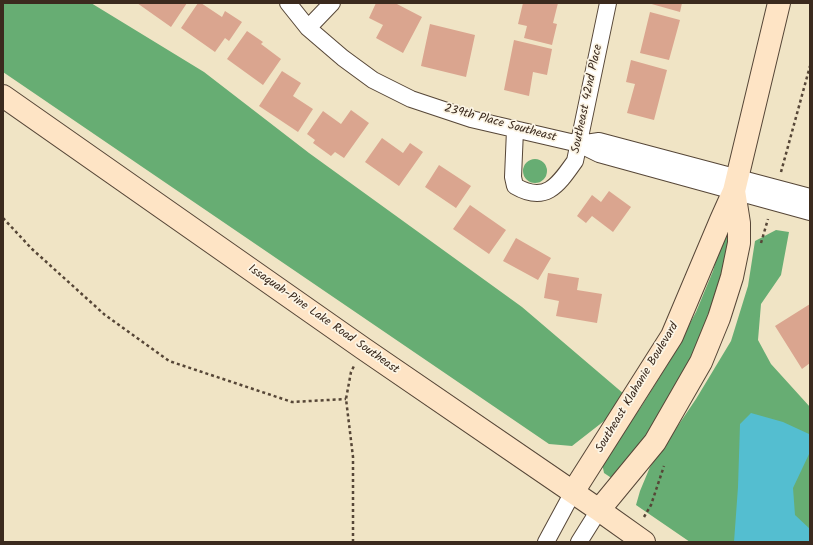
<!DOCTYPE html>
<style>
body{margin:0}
#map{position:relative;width:813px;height:545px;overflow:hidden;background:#f0e4c5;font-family:Kalam,sans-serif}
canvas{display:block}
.frame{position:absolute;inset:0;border:4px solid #3b2a1e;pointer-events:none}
</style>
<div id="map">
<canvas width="813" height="545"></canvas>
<div class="frame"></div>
</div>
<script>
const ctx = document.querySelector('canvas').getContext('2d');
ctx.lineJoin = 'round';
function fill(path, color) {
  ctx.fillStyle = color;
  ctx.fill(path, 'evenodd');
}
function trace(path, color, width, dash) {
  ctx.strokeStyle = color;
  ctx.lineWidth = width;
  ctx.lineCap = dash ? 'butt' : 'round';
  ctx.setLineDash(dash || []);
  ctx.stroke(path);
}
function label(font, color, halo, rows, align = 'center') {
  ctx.font = font + ' Kalam,sans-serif';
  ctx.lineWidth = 3.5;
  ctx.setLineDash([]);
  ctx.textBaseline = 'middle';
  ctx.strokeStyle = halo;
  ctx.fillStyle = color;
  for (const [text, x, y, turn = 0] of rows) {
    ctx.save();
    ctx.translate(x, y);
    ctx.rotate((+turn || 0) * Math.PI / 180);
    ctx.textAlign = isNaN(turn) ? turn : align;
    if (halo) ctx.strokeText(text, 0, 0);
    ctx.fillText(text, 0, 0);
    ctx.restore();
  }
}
fill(new Path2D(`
 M 3,3 L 91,3 L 204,72 L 309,153 L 522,307 L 631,400 L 572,446 L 549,444 L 3,72 Z
 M523 171a12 12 0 1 1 24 0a12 12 0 1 1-24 0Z
 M 776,230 L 789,232 L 781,275 L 761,304 L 758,340 L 771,364 L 810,407 L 810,542 L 690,542 L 636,505 L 640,491 L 650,467 L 696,399 L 731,341 L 748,286 L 755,241 Z
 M 729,231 L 726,258 L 715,301 L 695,358 L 648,446 L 616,481 L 604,473 L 602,463 L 641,407 L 671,359 L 696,312 L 713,271 L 721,243 Z`), '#67ad73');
fill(new Path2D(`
 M 751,413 L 783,422 L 809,434 L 810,452 L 793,488 L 795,515 L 810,529 L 810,542 L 734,542 L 738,487 L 740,424 Z`), '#54bed0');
fill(new Path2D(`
 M 137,3 L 187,3 L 171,27 Z
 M 198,3 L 201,3 L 222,17 L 225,11 L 242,22 L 229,41 L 225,38 L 215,52 L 181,28 Z
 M 376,3 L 395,3 L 422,17 L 403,53 L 376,38 L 383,25 L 369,18 Z
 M 523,3 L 558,3 L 553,23 L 557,24 L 552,45 L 524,38 L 527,26 L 518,24 Z
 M 648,3 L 682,3 L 680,12 Z
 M 650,12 L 680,20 L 669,60 L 640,53 Z
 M 430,24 L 475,35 L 466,77 L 421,66 Z
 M 247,31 L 263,42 L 261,44 L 281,59 L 263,85 L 227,59 Z
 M 514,40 L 552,49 L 547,75 L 533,72 L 529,96 L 504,90 Z
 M 631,60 L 667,70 L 654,120 L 627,113 L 635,84 L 626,82 Z
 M 282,71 L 301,83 L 293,96 L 313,109 L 298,132 L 259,106 Z
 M 351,110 L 369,123 L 344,158 L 335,152 L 331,156 L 313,143 L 315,140 L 307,134 L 323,111 L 341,124 Z
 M 382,138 L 403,153 L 410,143 L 423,152 L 399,186 L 365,162 Z
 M 439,165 L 471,186 L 456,208 L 425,187 Z
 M 609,191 L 631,207 L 613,232 L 592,216 L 586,223 L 577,216 L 592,195 L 601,202 Z
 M 470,205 L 506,230 L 489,254 L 453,229 Z
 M 516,238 L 551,258 L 538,280 L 503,261 Z
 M 548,273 L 579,278 L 577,290 L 602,294 L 597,323 L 556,316 L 559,301 L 544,298 Z
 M 810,304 L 810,363 L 802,369 L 775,326 Z`), '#daa58f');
const street = new Path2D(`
 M 288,3 L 308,28 L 343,58 L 373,80 L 411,99 L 471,119 L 579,144 L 599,154 L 810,212
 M 308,28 L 332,3
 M 515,130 L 513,177 L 515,186 C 546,204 558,185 575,161 L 608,3
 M 579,144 L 599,141 L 810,197
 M 546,542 L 573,492
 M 579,542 L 599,510`);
const secondary = new Path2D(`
 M 3,96 L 364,349 L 599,510 L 644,542
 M 573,492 L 672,336 L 721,220 L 734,191 L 779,3
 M 599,510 L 655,442 L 701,362 L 719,318 L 732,277 L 739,243 L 739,223 L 734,191`);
trace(street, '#564637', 18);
trace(secondary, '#564637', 24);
trace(new Path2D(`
 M 781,172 L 810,66
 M 3,218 L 32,249 L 105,315 L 169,361 L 292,402 L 346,399
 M 761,243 L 768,219
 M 644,517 L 651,505 L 664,466
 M 353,542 L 353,457 L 346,399 L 351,372 L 354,366`), '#564637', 2.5, [3, 3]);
trace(street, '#fff', 16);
trace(secondary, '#fee4c5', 22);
label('12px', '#3b2a1e', '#fcf5e5', [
 ["Southeast 42nd Place",588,99,-78],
 ["239th Place Southeast",500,124,15],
 ["Issaquah-Pine Lake Road Southeast",323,320,35],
 ["Southeast Klahanie Boulevard",638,388,-59]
]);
</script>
